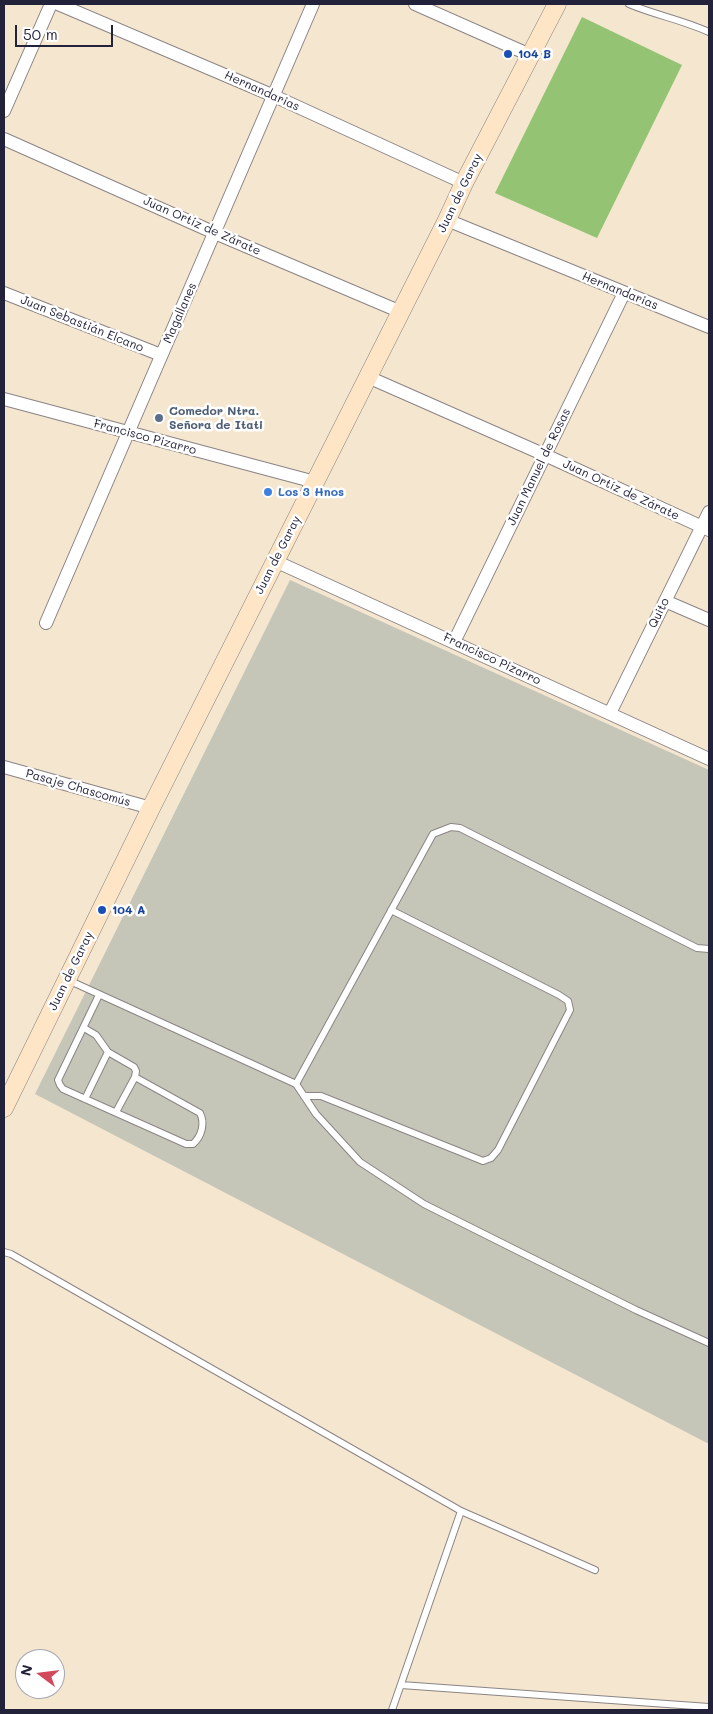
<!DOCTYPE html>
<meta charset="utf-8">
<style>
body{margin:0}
#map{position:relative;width:713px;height:1714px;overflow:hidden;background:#f4e6cf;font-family:Mali,sans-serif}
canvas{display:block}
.frame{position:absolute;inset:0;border:5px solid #22223b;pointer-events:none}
.north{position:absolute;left:15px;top:1649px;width:50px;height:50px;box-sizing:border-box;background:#fff;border:1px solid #a7a7b1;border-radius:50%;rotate:285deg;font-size:14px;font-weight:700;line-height:20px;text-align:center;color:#22223b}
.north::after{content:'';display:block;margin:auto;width:18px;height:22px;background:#d1495b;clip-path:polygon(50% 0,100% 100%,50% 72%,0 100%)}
.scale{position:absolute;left:15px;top:25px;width:98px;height:22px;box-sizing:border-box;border:2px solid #22223b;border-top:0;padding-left:6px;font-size:15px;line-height:18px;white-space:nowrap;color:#22223b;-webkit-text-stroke:4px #fff;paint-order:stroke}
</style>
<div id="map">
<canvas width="713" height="1714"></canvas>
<div class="frame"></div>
<div class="north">N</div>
<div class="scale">50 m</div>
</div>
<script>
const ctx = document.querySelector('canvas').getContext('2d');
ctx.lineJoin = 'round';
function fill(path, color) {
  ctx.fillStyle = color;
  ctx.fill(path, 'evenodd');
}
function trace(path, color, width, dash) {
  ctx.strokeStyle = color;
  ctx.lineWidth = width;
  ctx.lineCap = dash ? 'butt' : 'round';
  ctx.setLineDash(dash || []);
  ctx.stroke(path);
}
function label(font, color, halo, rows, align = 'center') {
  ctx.font = font + ' Mali,sans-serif';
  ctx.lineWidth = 5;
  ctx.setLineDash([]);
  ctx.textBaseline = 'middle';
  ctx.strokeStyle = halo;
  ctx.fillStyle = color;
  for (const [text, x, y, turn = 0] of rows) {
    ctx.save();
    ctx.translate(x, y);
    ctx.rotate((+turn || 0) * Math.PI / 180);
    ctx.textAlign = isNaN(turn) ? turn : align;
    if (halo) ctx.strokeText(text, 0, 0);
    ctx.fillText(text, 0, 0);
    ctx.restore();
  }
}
fill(new Path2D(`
 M 290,580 L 709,770 L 709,1444 L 35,1094 Z`), '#c5c5b8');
fill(new Path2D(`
 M 582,17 L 682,65 L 597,238 L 495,193 Z`), '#94c473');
const lane = new Path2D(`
 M 629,4 C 655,15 683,20 709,32
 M 68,980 L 296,1084 L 433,834 L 451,827 L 460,828 L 683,941 L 697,948 L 709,949
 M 99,995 L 58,1080 L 60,1085 L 63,1089 L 186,1144 L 193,1144 C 202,1136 205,1123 200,1113 L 135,1077
 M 84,1028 L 96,1035 L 108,1052 L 134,1067 L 136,1071 L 135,1077 L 116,1112
 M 296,1084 L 316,1114 L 360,1162 L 424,1204 L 636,1310 L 709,1343
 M 304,1096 L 321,1096 L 331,1100 L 483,1161 L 491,1158 L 498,1150 L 570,1010 L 568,1001 L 559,995 L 391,910
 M 85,1099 L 108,1052
 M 4,1252 L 11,1254 L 461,1511 L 595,1570
 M 401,1685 L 709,1707
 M 392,1710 L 461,1511`);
const street = new Path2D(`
 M 58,4 L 274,96 L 464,183
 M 415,4 L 530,55
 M 4,111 L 51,4
 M 4,139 L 215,233 L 401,312
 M 447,220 L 709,327
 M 4,293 L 161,355
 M 368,377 L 545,455 L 709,530
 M 4,399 L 315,482
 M 275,561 L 709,759
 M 665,601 L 709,620
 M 46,623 L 313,4
 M 454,642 L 624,293
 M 610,713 L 709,512
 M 4,767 L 151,808`);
const secondary = new Path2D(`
 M 4,1108 L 151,808 L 447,220 L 464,183 L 557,4`);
trace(lane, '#8b8485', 8);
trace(street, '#8b8485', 14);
trace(secondary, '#8b8485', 19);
trace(lane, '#fff', 6);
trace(street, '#fff', 12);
trace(secondary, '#fde5c5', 18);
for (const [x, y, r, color] of [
 [508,54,5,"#1a4fb4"],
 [159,418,5,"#5c6f8a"],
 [268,492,5,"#3f7fe0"],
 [102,910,5,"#1a4fb4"]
]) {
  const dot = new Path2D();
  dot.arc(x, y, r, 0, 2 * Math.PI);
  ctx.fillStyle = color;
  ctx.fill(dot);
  trace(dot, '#fff', 2);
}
label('bold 12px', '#164399', '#fff', [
 ["104 B",518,54],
 ["104 A",112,910]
], 'left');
label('12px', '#22223b', '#fff', [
 ["Hernandarias",262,91,24],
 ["Juan de Garay",460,193,-64],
 ["Juan Ortíz de Zárate",202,226,24],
 ["Hernandarias",620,291,22],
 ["Magallanes",180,313,-66],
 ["Juan Sebastián Elcano",82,324,22],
 ["Francisco Pizarro",145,437,15],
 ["Juan Manuel de Rosas",539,467,-64],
 ["Juan Ortíz de Zárate",621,490,25],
 ["Juan de Garay",278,555,-63],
 ["Quito",659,613,-64],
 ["Francisco Pizarro",492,659,25],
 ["Pasaje Chascomús",78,788,16],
 ["Juan de Garay",71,971,-64]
]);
label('bold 12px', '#4e5e75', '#fff', [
 ["Comedor Ntra.",169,411],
 ["Señora de Itati",169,425]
], 'left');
label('bold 12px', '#366cbe', '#fff', [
 ["Los 3 Hnos",278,492]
], 'left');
</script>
